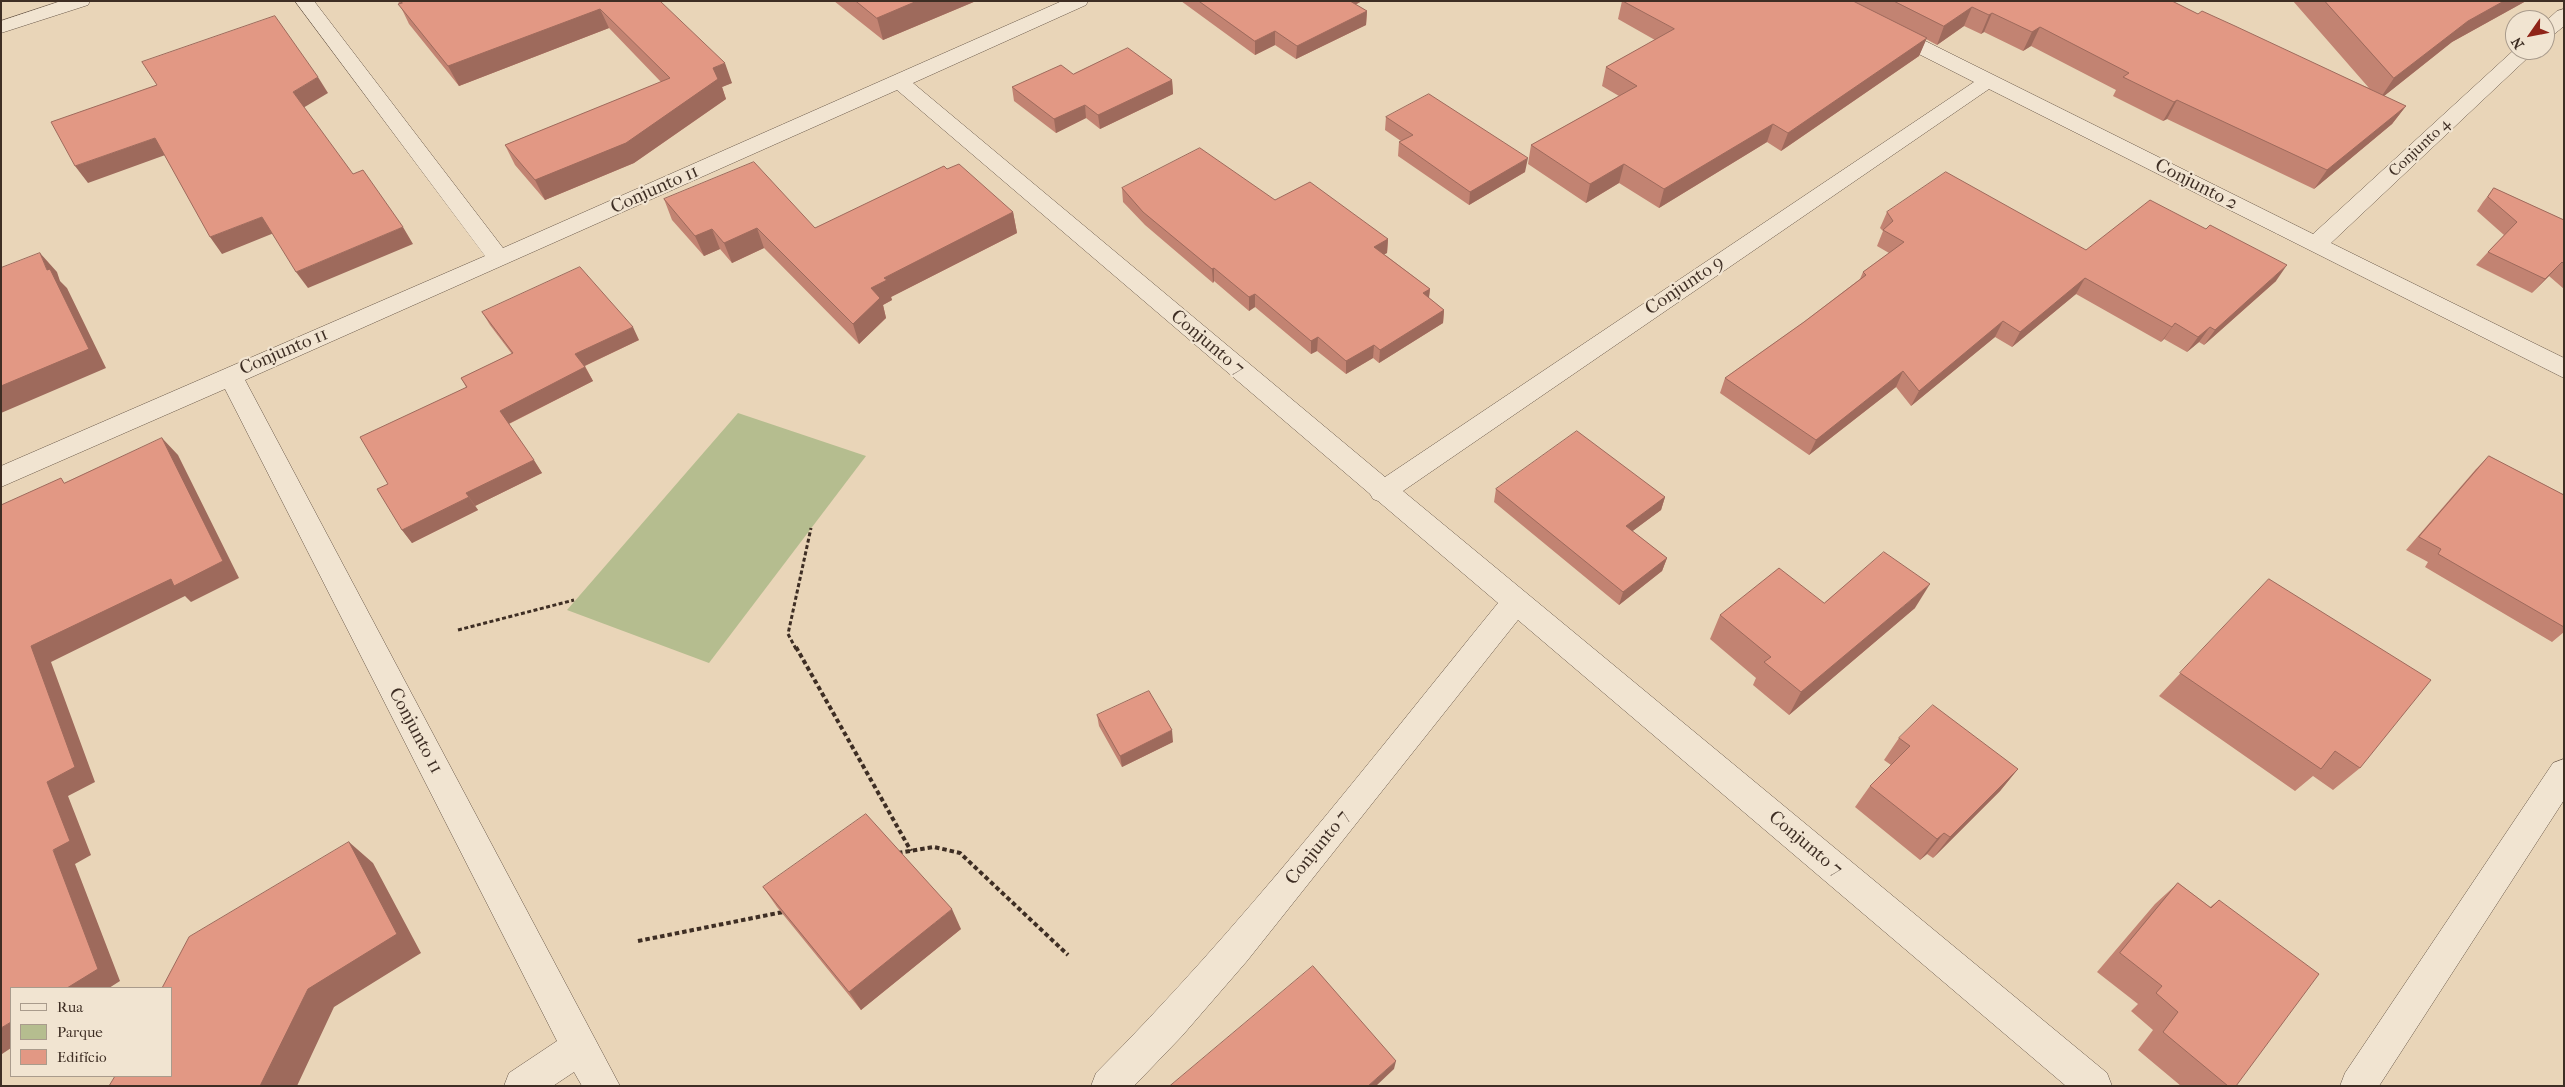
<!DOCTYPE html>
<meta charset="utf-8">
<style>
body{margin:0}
#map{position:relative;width:2565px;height:1087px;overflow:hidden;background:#e9d5b8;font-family:"IM FELL French Canon",serif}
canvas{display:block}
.frame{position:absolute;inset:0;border:2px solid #3e2e24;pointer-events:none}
.legend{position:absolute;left:10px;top:987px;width:162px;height:90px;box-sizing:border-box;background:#f1e4d1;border:1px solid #a99b8c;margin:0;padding:6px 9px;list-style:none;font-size:15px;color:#3e2e24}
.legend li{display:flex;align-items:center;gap:10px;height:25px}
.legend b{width:25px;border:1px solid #a99b8c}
.north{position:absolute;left:2505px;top:10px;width:50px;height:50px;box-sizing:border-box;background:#f1e4d1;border:1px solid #a99b8c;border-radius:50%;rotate:237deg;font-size:14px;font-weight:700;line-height:20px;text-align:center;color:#3e2e24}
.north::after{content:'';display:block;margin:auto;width:18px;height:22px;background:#8f2418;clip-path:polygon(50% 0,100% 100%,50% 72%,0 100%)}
</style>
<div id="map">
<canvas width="2565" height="1087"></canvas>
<div class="frame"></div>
<ul class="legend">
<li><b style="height:6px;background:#f1e4d1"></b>Rua</li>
<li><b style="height:14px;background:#b5bd8f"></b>Parque</li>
<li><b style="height:14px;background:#e29884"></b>Edifício</li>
</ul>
<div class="north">N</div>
</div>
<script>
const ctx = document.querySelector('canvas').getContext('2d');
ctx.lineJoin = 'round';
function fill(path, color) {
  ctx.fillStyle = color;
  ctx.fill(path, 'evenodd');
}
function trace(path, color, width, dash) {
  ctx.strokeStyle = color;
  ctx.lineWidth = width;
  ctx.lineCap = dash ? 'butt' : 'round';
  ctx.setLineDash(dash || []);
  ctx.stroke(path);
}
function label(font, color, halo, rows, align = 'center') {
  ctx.font = font + ' "IM FELL French Canon",serif';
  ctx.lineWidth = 4.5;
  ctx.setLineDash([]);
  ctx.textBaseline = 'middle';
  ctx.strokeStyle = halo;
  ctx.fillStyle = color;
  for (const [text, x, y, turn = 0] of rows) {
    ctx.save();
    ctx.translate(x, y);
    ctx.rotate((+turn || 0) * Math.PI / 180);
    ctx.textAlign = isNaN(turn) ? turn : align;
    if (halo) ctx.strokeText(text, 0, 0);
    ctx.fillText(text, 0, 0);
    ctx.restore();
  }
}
fill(new Path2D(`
 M 738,413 L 866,456 L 709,663 L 567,610 Z`), '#b5bd8f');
const street = new Path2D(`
 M 61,1 L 90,1 L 88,5 L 1,33 L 1,21 Z
 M 295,1 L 314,1 L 503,248 L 1062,1 L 1088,1 L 1086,5 L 913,83 L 1385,477 L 1974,82 L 1822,5 L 1820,1 L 1845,1 L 2313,234 L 2515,49 L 2536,50 L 2331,243 L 2564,358 L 2564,378 L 1989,89 L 1403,491 L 2107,1073 L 2112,1086 L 2066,1086 L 1518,620 L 1247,961 L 1182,1036 L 1134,1086 L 1091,1086 L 1096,1073 C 1242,927 1368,763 1498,603 L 1378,501 L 1373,499 L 1370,494 L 897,90 L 245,380 L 620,1086 L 582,1086 L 574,1072 L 553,1086 L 504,1086 L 509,1073 L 557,1041 L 225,389 L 1,487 L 1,466 L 485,256 Z
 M 2564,9 L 2564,26 L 2552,36 L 2545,38 L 2545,22 L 2557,11 Z
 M 2564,759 L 2564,800 L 2379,1086 L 2340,1086 L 2345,1073 L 2553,763 Z`);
trace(street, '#695849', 1);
trace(new Path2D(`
 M 458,630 L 574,600
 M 796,649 L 788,634 L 811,528`), '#3e2e24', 3, [4, 2.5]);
trace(new Path2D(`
 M 796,647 L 911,851
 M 898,853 L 934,847 L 960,853 L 1068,955
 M 638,941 L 783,912`), '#3e2e24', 4, [4.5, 3]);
fill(street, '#f1e4d1');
fill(new Path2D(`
 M 398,1 L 660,1 L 732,83 L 722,87 L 726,99 L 634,163 L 545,200 L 515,165 L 505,145 L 661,82 L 609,28 L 459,86 L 409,24 Z
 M 834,1 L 976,1 L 883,40 Z
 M 1181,1 L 1362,1 L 1355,5 L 1367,11 L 1366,25 L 1296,59 L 1275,45 L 1255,55 Z
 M 1622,1 L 2172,1 L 2198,14 L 2369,88 L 2293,1 L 2526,1 L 2452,42 L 2384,96 L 2406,106 L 2392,124 L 2314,189 L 2167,119 L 2163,121 L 2113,96 L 2116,90 L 2031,46 L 2023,51 L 1984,32 L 1981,34 L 1964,26 L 1937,45 L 1926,39 L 1919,56 L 1781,151 L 1767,142 L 1659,208 L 1619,183 L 1586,203 L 1528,164 L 1531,145 L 1619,96 L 1602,86 L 1606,67 L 1655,40 L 1618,19 Z
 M 1073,74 L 1172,80 L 1173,94 L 1100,129 L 1086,118 L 1056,133 L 1014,101 L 1012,87 Z
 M 1386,117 L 1525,172 L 1469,205 L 1398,156 L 1399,142 L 1401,141 L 1385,130 Z
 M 947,169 L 1013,212 L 1017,233 L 891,297 L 892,300 L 883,305 L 886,318 L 859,344 L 764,248 L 732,263 L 720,249 L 704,256 L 672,220 L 664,199 L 815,228 Z
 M 1122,188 L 1275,200 L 1388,239 L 1387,253 L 1384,254 L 1430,289 L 1429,298 L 1444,310 L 1443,323 L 1379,363 L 1373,358 L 1346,374 L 1317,351 L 1311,354 L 1255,307 L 1249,311 L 1214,281 L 1213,283 L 1145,225 L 1123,202 Z
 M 2494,188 L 2564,220 L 2564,289 L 2549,276 L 2532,293 L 2476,265 L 2488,252 L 2504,235 L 2477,211 L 2483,202 Z
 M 1887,212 L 2086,250 L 2276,281 L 2204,345 L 2199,342 L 2187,352 L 2164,339 L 2161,342 L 2076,294 L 2012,347 L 1995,337 L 1911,406 L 1896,387 L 1809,455 L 1720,393 L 1725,378 L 1804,322 L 1860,279 L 1863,272 L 1889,253 L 1877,246 L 1883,231 L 1880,228 Z
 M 482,312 L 639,340 L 585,366 L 593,381 L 509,424 L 542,473 L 475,506 L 478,510 L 412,543 L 402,530 L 388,484 L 466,387 L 461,378 L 512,354 L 490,325 Z
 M 2489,456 L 2564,495 L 2564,632 L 2552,642 L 2425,567 L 2428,562 L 2406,550 L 2476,469 Z
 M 1496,489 L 1665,497 L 1661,510 L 1632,531 L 1667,558 L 1662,571 L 1619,605 L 1494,502 Z
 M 2269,579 L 2360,768 L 2333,790 L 2313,776 L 2295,791 L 2159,696 Z
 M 1824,603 L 1915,608 L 1789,715 L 1753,685 L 1756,678 L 1710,639 L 1720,615 Z
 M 1097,715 L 1173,742 L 1122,767 L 1099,726 Z
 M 1899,738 L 2018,769 L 2000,791 L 1933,858 L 1927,854 L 1920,860 L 1855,807 L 1870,786 L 1891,765 L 1884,760 Z
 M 2178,883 L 2210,907 L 2219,900 L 2236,1086 L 2181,1086 L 2138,1050 L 2153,1030 L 2131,1011 L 2138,1004 L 2097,972 L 2155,904 Z
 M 763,887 L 961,929 L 861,1010 L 777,907 Z`), '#c28372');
fill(new Path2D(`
 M 917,1 L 976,1 L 883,40 L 877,18 Z
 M 1343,1 L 1362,1 L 1343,11 Z
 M 2504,1 L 2526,1 L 2452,42 L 2379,100 L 2394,78 L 2468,21 Z
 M 1972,7 L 1964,26 L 1937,45 L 1944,26 Z
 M 600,9 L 609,28 L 459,86 L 448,66 Z
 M 1367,11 L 1366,25 L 1296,59 L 1297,46 Z
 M 1992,13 L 1984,32 L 1981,34 L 1989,15 Z
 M 2040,27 L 2031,46 L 2023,51 L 2032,32 Z
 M 1275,31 L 1275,45 L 1255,55 L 1255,41 Z
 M 1927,38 L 1919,56 L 1781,151 L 1788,133 Z
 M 725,63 L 732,83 L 722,87 L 726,99 L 634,163 L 545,200 L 535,180 L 713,68 Z
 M 318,77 L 328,93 L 303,108 L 293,92 Z
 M 1172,80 L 1173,94 L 1100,129 L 1098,115 Z
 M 2177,100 L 2167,119 L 2163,121 L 2174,102 Z
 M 1085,105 L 1086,118 L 1056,133 L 1054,119 Z
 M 2406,106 L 2392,124 L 2314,189 L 2327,170 Z
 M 1773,124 L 1767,142 L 1659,208 L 1664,189 Z
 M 155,138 L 168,154 L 88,183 L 75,166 Z
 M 1528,158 L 1525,172 L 1469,205 L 1470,192 Z
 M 1624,164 L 1619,183 L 1586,203 L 1590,184 Z
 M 1013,212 L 1017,233 L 891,297 L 892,300 L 883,305 L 886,318 L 859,344 L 853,324 L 871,288 L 884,278 Z
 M 262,217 L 274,233 L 222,254 L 210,237 Z
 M 403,227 L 413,244 L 308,288 L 296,272 Z
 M 757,228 L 764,248 L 732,263 L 724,243 Z
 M 712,229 L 720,249 L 704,256 L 695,236 Z
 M 1388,239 L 1387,253 L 1373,260 L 1374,247 Z
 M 40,253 L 57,272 L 60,281 L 67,288 L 106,368 L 1,413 L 1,386 L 47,270 Z
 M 2562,262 L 2549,276 L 2532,293 L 2545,279 Z
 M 2287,265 L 2276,281 L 2204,345 L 2215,330 Z
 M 1214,268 L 1214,281 L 1213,283 L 1212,269 Z
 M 2085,278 L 2076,294 L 2012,347 L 2020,332 Z
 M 1430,289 L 1428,303 L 1423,293 Z
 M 1255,294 L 1255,307 L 1249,311 L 1249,297 Z
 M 1444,310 L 1443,323 L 1379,363 L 1380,350 Z
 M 2003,321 L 1995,337 L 1911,406 L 1919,391 Z
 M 2175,323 L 2164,339 L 2161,342 L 2172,327 Z
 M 633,327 L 639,340 L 582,367 L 575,354 Z
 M 2210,327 L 2199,342 L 2187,352 L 2198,337 Z
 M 1318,337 L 1317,351 L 1311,354 L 1311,341 Z
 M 1374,345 L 1373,358 L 1346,374 L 1346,361 Z
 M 585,367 L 593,381 L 508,424 L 500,411 Z
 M 1903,371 L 1896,387 L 1809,455 L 1816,440 Z
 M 162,438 L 178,455 L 239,578 L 191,602 L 185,596 L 51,662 L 95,782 L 68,796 L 91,855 L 75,864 L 120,981 L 109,988 L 67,988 L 47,782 L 31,646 Z
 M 534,460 L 542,473 L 475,506 L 466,493 Z
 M 469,497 L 478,510 L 412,543 L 402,530 Z
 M 1665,497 L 1661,510 L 1622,539 L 1626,526 Z
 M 1667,558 L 1662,571 L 1619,605 L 1623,592 Z
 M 1930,584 L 1915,608 L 1789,715 L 1801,692 Z
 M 1172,730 L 1173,742 L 1122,767 L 1120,756 Z
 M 2018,769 L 2000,791 L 1933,858 L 1950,837 Z
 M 1944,833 L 1927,854 L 1920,860 L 1937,839 Z
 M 349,842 L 373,863 L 421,953 L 334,1007 L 297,1086 L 260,1086 Z
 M 952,909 L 961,929 L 861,1010 L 849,992 Z
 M 11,1022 L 11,1048 L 2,1054 L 1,1053 L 1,1028 Z
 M 1396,1061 L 1394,1069 L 1376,1086 L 1368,1086 Z`), '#9e6a5c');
const building = new Path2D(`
 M 400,1 L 660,1 L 725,63 L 713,68 L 718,79 L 626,143 L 535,180 L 505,145 L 670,78 L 600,9 L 448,66 L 398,4 L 402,3 Z
 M 856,1 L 917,1 L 877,18 Z
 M 1199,1 L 1350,1 L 1367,11 L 1297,46 L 1275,31 L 1255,41 Z
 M 1623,1 L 1853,1 L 1927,38 L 1788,133 L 1773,124 L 1664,189 L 1624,164 L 1590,184 L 1531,145 L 1637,86 L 1606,67 L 1674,29 Z
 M 1894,1 L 2172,1 L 2198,14 L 2202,11 L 2235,26 L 2406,106 L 2327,170 L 2177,100 L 2174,102 L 2123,77 L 2129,73 L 2040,27 L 2032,32 L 1992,13 L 1989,15 L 1972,7 L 1944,26 Z
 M 2325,1 L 2504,1 L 2468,21 L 2394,78 Z
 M 275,16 L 318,77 L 293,92 L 353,174 L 363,170 L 403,227 L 296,272 L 262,217 L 210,237 L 155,138 L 75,166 L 51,122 L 157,85 L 142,62 Z
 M 1128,48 L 1172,80 L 1098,115 L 1085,105 L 1054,119 L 1012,87 L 1061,65 L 1073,74 Z
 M 1429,94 L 1528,158 L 1470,192 L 1399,142 L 1413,135 L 1386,117 Z
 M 1200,148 L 1275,200 L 1310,182 L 1388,239 L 1374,247 L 1430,289 L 1423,293 L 1444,310 L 1380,350 L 1374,345 L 1346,361 L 1318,337 L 1311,341 L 1255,294 L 1249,297 L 1214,268 L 1212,269 L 1143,212 L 1122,188 Z
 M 754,162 L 815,228 L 944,166 L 947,169 L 959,164 L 1013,212 L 884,278 L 887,280 L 871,288 L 880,298 L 853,324 L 757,228 L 724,243 L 712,229 L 695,236 L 664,199 Z
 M 1946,172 L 2086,250 L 2150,200 L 2206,229 L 2210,225 L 2287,265 L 2215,330 L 2210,327 L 2198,337 L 2175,323 L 2172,327 L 2085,278 L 2020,332 L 2003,321 L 1919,391 L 1903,371 L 1816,440 L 1725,378 L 1804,322 L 1866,275 L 1863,272 L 1904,242 L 1883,230 L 1893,221 L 1887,212 Z
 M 2494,188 L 2564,220 L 2564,264 L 2562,262 L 2545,279 L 2488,252 L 2517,222 L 2488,197 Z
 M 40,253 L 47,270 L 50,269 L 89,349 L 1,386 L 1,268 Z
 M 580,267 L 633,327 L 575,354 L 585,367 L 500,411 L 534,460 L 466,493 L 469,497 L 402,530 L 377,489 L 388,484 L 360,437 L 467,387 L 461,378 L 513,353 L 482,312 Z
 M 1577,431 L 1665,497 L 1626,526 L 1667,558 L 1623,592 L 1496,489 Z
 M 162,438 L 223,561 L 174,586 L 171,579 L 31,646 L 75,767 L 47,782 L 70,841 L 53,850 L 98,969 L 67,988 L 11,988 L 11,1022 L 1,1028 L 1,505 L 61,478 L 64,483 Z
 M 2489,456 L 2564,495 L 2564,627 L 2438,554 L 2441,549 L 2419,537 Z
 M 1884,552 L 1930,584 L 1801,692 L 1764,662 L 1771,657 L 1720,615 L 1779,568 L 1824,603 Z
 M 2269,579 L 2431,680 L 2360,768 L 2335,751 L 2321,769 L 2180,673 Z
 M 1149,691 L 1172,730 L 1120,756 L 1097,715 Z
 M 1933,705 L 2018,769 L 1950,837 L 1944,833 L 1937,839 L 1870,786 L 1910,746 L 1899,738 Z
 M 866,814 L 952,909 L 849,992 L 763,887 Z
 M 349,842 L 397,934 L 308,989 L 260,1086 L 109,1086 L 115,1076 L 171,1076 L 171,988 L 162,988 L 189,937 Z
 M 2178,883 L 2211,908 L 2219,900 L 2319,974 L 2236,1086 L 2228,1086 L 2163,1032 L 2178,1012 L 2156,993 L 2162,986 L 2120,953 Z
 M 1313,966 L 1396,1061 L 1368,1086 L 1170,1086 Z`);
fill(building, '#e29884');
trace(building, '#9e6a5c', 1);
label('16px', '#3e2e24', '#f1e4d1', [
 ["Conjunto 4",2420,148,-43]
]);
label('19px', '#3e2e24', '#f1e4d1', [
 ["Conjunto 2",2196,185,27],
 ["Conjunto 11",655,190,-24],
 ["Conjunto 9",1685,286,-34],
 ["Conjunto 7",1207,343,40],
 ["Conjunto 11",284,352,-23],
 ["Conjunto 11",415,731,62],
 ["Conjunto 7",1805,844,40],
 ["Conjunto 7",1318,848,-51]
]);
</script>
